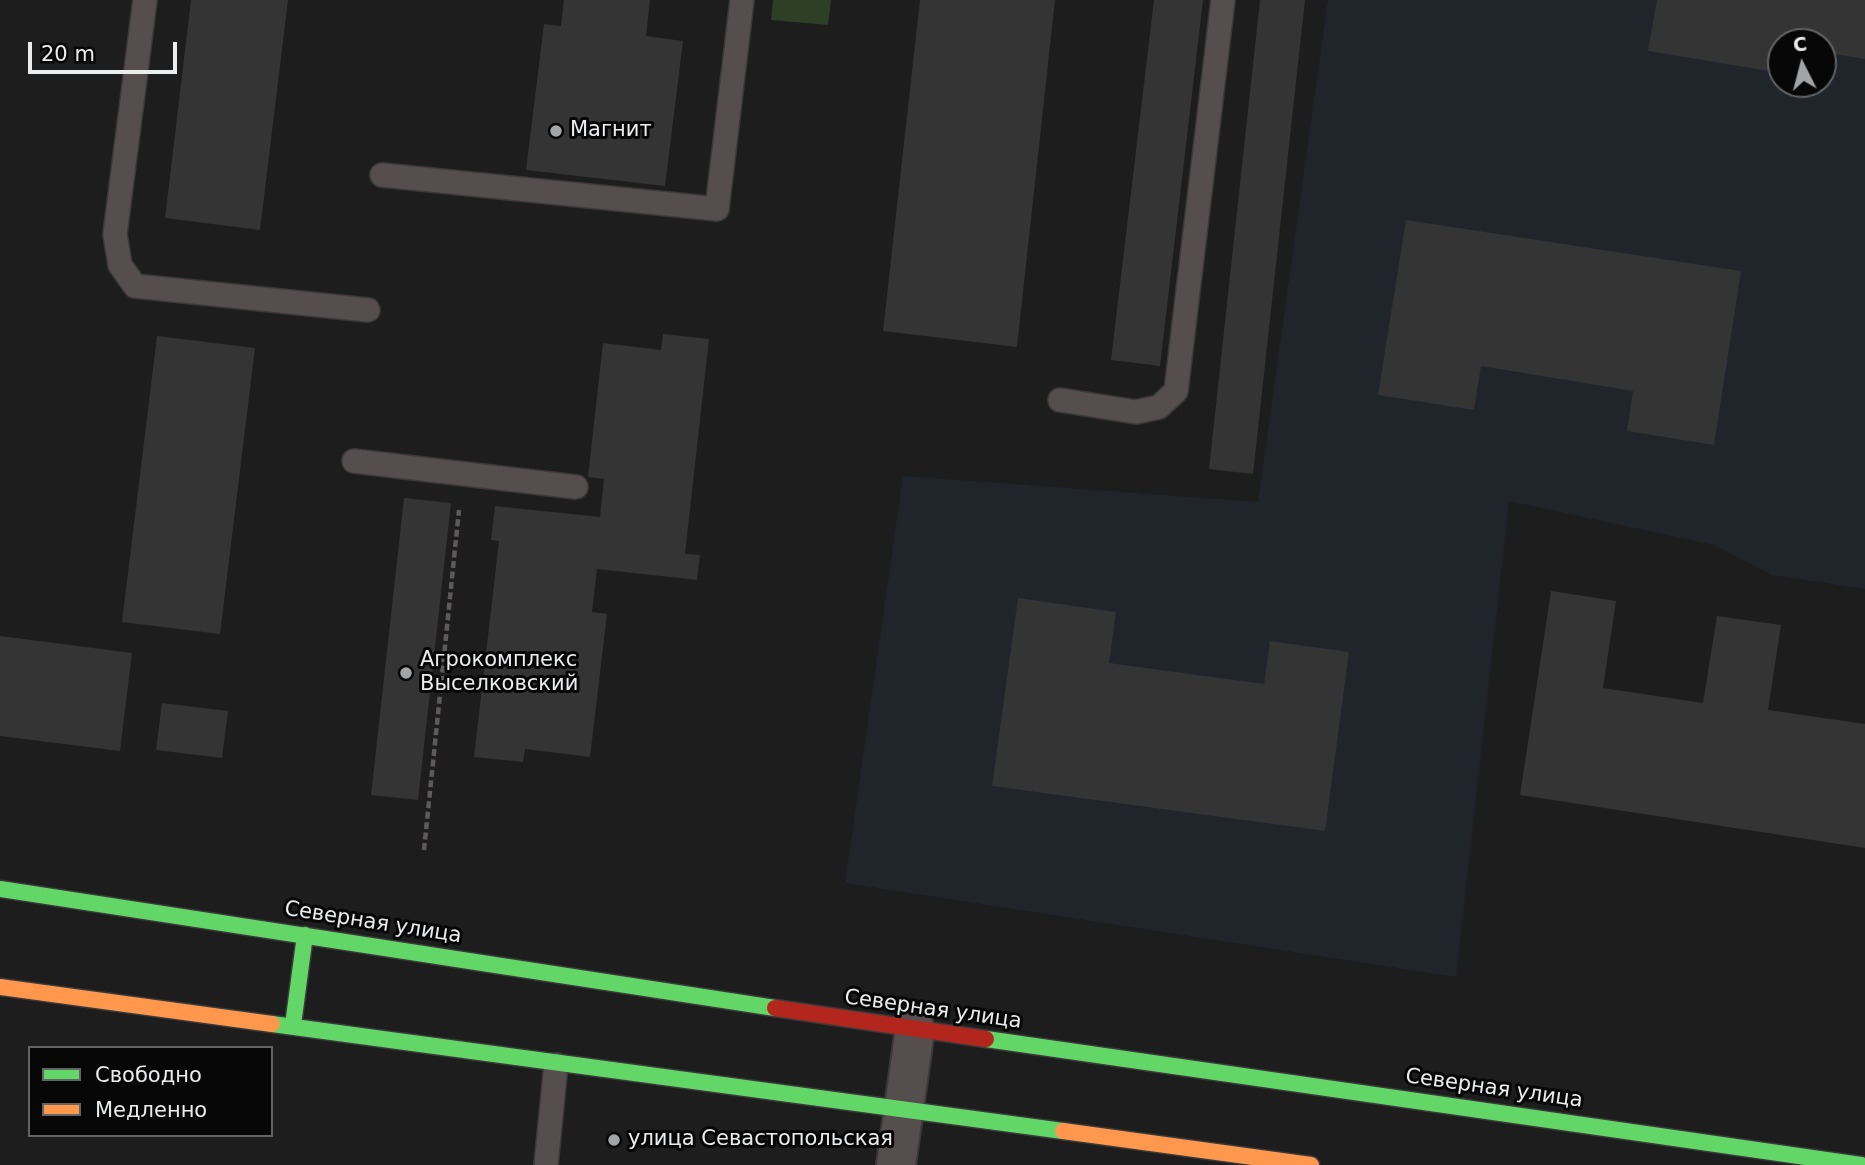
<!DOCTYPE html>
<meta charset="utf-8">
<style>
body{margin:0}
#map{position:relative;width:1865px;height:1165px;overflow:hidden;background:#1d1d1e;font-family:"DejaVu Sans",sans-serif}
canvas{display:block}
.legend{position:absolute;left:28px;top:1046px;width:245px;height:91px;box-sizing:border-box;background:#070708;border:2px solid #626364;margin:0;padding:9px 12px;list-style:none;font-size:21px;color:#ebeced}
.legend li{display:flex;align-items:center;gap:14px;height:35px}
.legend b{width:35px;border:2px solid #626364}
.north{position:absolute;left:1767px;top:28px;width:70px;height:70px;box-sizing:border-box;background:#070708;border:2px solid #626364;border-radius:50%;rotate:354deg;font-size:19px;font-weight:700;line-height:28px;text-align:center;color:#ebeced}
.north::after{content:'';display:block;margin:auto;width:24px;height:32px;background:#a3a4a5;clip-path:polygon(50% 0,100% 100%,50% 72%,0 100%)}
.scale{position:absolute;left:28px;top:42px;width:149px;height:32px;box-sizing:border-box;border:4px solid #ebeced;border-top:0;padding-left:9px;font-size:21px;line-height:24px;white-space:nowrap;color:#ebeced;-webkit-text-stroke:5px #070708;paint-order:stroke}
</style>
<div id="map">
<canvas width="1865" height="1165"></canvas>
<ul class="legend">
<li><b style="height:9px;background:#63d668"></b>Свободно</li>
<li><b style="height:9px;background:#ff974d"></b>Медленно</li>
</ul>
<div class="north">С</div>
<div class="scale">20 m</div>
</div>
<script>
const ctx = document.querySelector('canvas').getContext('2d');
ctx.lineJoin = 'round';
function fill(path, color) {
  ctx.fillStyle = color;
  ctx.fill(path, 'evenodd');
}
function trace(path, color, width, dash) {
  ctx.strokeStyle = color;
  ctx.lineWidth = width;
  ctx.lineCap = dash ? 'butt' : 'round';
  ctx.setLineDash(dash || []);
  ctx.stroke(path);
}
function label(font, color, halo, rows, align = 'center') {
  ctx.font = font + ' "DejaVu Sans",sans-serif';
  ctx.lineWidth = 6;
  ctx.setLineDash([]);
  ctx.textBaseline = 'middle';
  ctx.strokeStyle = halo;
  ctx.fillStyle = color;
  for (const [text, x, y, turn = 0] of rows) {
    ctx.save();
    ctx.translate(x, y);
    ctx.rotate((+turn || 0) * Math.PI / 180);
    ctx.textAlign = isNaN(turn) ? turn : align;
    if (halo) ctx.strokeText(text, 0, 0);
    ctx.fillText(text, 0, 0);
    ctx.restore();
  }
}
fill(new Path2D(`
 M 1328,0 L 1865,0 L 1865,589 L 1772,575 L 1714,545 L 1509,501 L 1456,977 L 845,883 L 903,476 L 1258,502 ZM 1781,42 L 1823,42 L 1823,84 L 1781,84 Z`), '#20242b');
fill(new Path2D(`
 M 773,0 L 831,0 L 828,25 L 771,20 Z`), '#2d3f25');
fill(new Path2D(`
 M 191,0 L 288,0 L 260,230 L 165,218 Z
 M 564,0 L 650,0 L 646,36 L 683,41 L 665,186 L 526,170 L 544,24 L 561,26 Z
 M 920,0 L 1055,0 L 1017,347 L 883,331 Z
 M 1154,0 L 1203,0 L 1160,366 L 1111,360 Z
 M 1260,0 L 1305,0 L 1253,474 L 1209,469 Z
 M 1657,0 L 1865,0 L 1865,59 L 1823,52 L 1823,42 L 1781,42 L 1781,73 L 1648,51 Z
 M 1406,220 L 1741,271 L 1714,445 L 1627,431 L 1633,391 L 1481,366 L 1474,410 L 1378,395 Z
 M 663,334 L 709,339 L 685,554 L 700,555 L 697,580 L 597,569 L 592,612 L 607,614 L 590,757 L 525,749 L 523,762 L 474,757 L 499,541 L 491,540 L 495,506 L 600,517 L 604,479 L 588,477 L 603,343 L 661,350 Z
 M 157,336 L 255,348 L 220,634 L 122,622 Z
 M 404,498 L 451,503 L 418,800 L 371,795 Z
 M 1551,591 L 1616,601 L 1603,688 L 1703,703 L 1717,616 L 1781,625 L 1768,710 L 1865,724 L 1865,848 L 1520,795 Z
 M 1018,598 L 1116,612 L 1109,663 L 1264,684 L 1270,641 L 1349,652 L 1325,831 L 992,786 Z
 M 0,636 L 132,653 L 120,751 L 0,736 Z
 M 162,703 L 228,711 L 222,758 L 156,750 Z`), '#343435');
const lane = new Path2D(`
 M 145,0 L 115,234 L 120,265 L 135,286 L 368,310
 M 382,175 L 717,209 L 742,0
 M 1060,400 L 1136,412 L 1159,407 L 1176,391 L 1223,0
 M 354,461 L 576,487
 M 546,1165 L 556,1065`);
const street = new Path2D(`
 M 896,1165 L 915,1029`);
const fast = new Path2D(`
 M 0,889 L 775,1008
 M 272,1024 L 1063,1131
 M 293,1025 L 305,935
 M 986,1039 L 1861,1165`);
const slow = new Path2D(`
 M 0,987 L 272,1024
 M 1063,1131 L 1311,1165`);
const jam = new Path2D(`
 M 775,1008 L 986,1039`);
trace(lane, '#3a3a3b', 26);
trace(street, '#3a3a3b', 42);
trace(fast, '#3a3a3b', 19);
trace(slow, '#3a3a3b', 19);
trace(jam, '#3a3a3b', 19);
trace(new Path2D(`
 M 424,850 L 459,510`), '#5e595a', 4.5, [7, 3.5]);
trace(lane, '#554d4e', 23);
trace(street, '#554d4e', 38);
trace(fast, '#63d668', 16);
trace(slow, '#ff974d', 16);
trace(jam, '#b3261e', 16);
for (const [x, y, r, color] of [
 [556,131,7,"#a3a4a5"],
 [406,673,7,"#a3a4a5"],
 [614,1140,7,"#a3a4a5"]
]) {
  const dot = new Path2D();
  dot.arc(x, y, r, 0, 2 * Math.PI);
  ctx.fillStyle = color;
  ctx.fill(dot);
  trace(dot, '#070708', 2.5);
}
label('21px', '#ebeced', '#070708', [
 ["Магнит",570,131],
 ["Агрокомплекс",420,661],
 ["Выселковский",420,685],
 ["улица Севастопольская",628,1140]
], 'left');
label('21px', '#ebeced', '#070708', [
 ["Северная улица",373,923,9],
 ["Северная улица",933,1010,8],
 ["Северная улица",1494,1089,8]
]);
</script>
